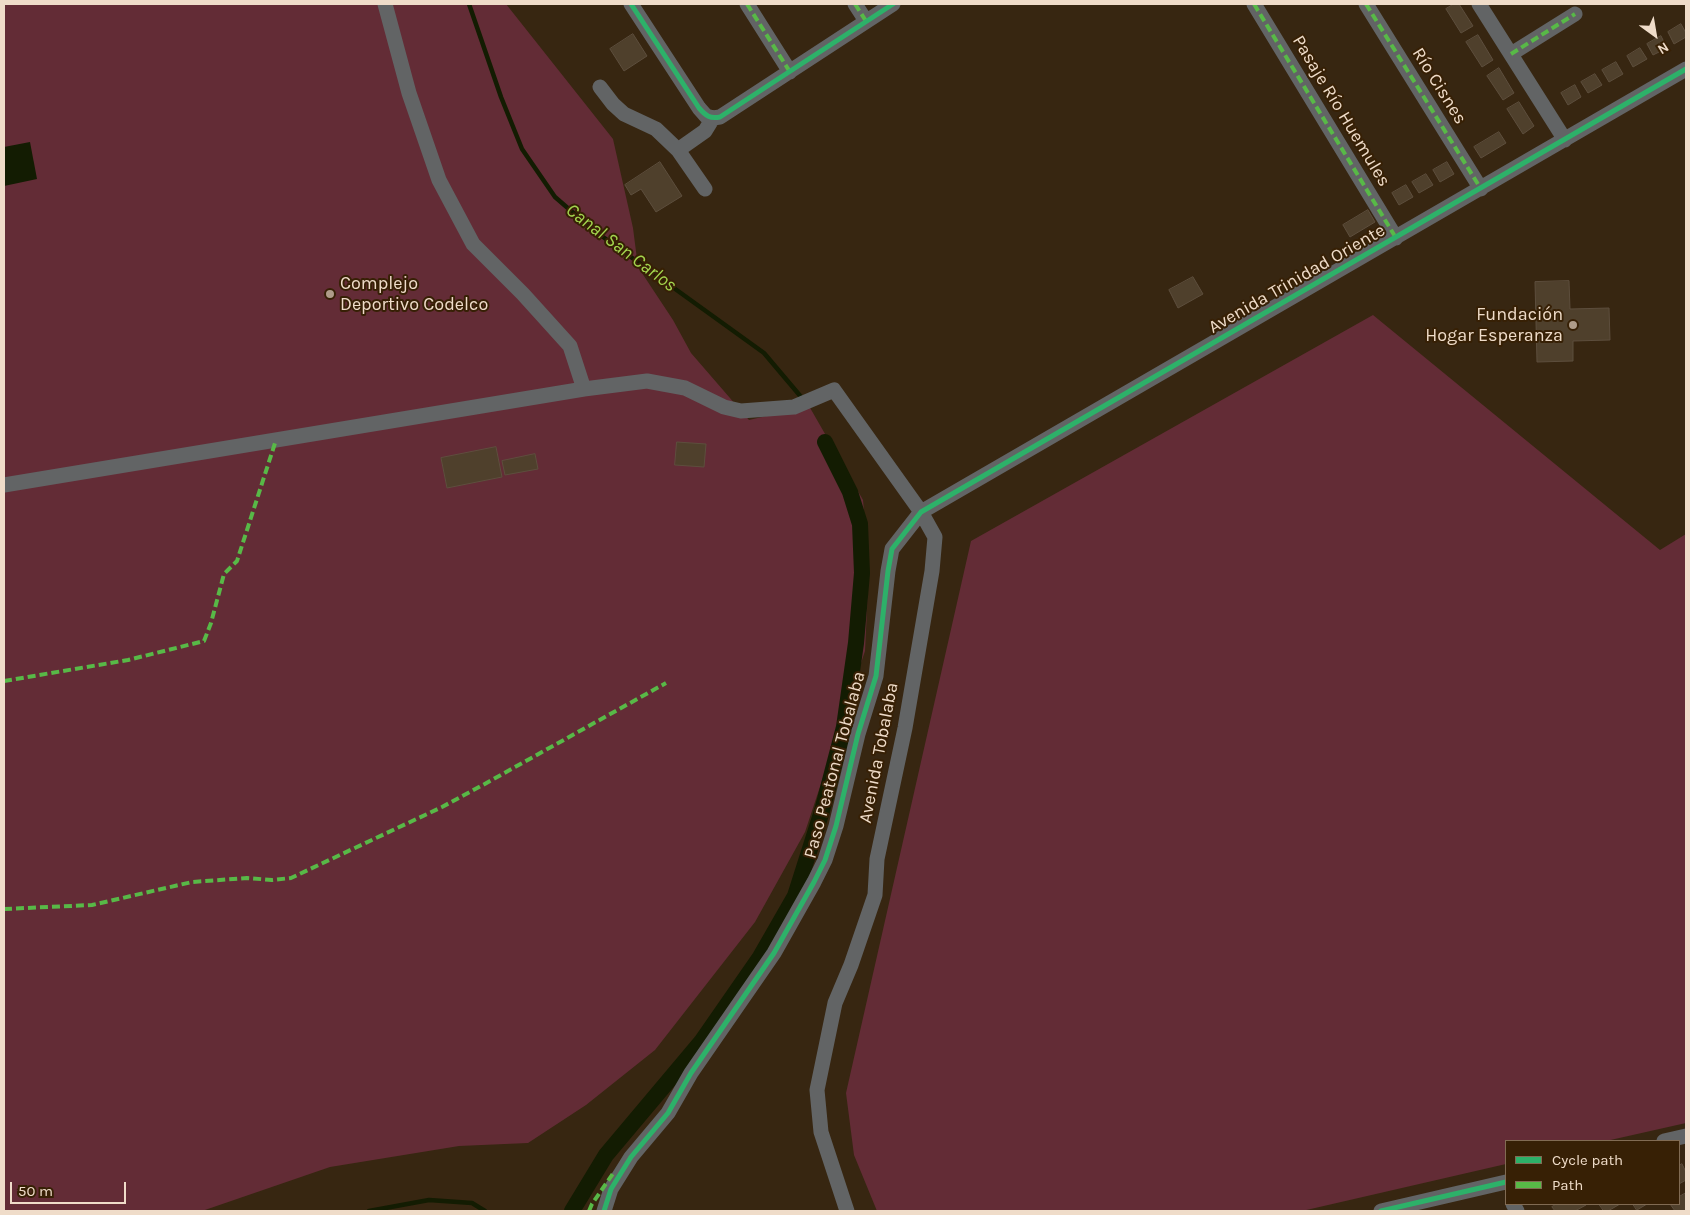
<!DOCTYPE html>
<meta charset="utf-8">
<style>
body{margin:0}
#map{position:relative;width:1690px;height:1215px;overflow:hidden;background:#372611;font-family:Karla,sans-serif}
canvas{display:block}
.frame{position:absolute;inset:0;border:5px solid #efdcc9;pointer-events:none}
.legend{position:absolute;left:1505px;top:1140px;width:175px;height:65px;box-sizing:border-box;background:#372005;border:1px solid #816b53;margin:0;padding:6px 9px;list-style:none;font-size:15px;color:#efdcc9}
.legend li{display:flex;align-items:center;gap:10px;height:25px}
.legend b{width:25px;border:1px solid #816b53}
.north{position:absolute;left:1630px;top:10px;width:50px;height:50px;-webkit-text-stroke:4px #372005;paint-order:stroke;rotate:148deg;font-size:14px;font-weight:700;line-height:20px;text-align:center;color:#efdcc9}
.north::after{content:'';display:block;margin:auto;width:18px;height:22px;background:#efdcc9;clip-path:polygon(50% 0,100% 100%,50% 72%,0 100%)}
.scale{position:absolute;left:10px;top:1182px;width:116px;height:22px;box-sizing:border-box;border:2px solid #efdcc9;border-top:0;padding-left:6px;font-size:15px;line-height:18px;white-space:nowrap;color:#efdcc9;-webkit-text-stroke:4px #372005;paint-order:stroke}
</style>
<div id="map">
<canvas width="1690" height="1215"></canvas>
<div class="frame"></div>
<ul class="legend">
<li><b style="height:6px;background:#2db169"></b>Cycle path</li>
<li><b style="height:6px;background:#58b947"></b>Path</li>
</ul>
<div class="north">N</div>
<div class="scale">50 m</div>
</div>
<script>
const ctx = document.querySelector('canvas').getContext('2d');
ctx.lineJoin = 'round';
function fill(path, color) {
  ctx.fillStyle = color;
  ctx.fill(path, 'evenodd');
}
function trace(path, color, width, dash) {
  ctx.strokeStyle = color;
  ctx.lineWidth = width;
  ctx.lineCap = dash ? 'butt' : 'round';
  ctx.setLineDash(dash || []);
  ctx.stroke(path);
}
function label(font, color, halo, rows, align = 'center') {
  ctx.font = font + ' Karla,sans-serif';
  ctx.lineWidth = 4;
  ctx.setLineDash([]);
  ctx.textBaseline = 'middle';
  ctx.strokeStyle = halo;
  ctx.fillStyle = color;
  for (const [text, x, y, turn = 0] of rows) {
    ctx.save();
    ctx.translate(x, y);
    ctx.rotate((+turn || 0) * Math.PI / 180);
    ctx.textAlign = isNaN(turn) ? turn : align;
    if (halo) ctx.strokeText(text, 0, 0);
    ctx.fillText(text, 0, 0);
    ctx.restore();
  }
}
fill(new Path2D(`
 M 4,4 L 506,4 L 613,139 L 633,228 L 638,267 L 673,320 L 691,353 L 749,420 L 809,406 L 863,500 L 869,568 L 865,651 L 805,832 L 755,922 L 655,1050 L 586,1105 L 528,1143 L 459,1146 L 330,1167 L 202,1211 L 4,1211 Z
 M 1373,315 L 1660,550 L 1686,534 L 1686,1123 L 1606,1141 L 1506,1141 L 1506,1164 L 1302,1211 L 877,1211 L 854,1155 L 846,1093 L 971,541 Z`), '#632c36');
fill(new Path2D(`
 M 30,142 L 37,179 L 4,186 L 4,147 Z`), '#131c02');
trace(new Path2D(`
 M 469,4 L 501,97 L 522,149 L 555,197 L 592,229 L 764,353 L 802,398
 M 369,1211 L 429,1200 L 472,1203 L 485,1211`), '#131c02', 4.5);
trace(new Path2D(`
 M 572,1211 L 606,1155 L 701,1042 L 760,957 L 795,896 L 822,811 L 844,727 L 856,643 L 862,573 L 860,524 L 850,492 L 825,442`), '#131c02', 16);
const building = new Path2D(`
 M 1454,4 L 1459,4 L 1473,26 L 1461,33 L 1446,9 Z
 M 1681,24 L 1686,33 L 1686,37 L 1674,44 L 1668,32 Z
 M 633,34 L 647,56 L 624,71 L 610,49 Z
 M 1478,35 L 1493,60 L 1482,67 L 1466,42 Z
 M 1661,36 L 1667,48 L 1653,55 L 1647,44 Z
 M 1640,48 L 1647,59 L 1633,67 L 1627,56 Z
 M 1616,62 L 1623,74 L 1609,82 L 1602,70 Z
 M 1499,68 L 1514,93 L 1503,100 L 1487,76 Z
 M 1595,74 L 1602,85 L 1588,93 L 1581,82 Z
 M 1575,85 L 1581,97 L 1568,105 L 1561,93 Z
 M 1519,102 L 1534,126 L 1523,134 L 1507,109 Z
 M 1499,132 L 1506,143 L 1481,158 L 1474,147 Z
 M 660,162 L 682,196 L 656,212 L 641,189 L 631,195 L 625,185 Z
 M 1447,162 L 1454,174 L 1440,182 L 1433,170 Z
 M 1426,174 L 1433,185 L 1419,193 L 1412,182 Z
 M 1406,185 L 1413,197 L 1399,205 L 1392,193 Z
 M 1368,210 L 1375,222 L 1350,237 L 1343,225 Z
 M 1193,277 L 1203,294 L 1178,308 L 1169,290 Z
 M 1569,281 L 1570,309 L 1609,308 L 1610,340 L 1573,341 L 1573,361 L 1537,362 L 1535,282 Z
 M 677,442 L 706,444 L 704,467 L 675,465 Z
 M 496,447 L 502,477 L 447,488 L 441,458 Z
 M 535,454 L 538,469 L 505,475 L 502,461 Z
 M 1682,1164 L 1686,1172 L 1686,1180 L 1679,1184 L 1679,1166 Z
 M 1686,1193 L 1686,1211 L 1675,1211 L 1670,1204 L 1679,1204 L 1679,1197 Z
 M 1557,1204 L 1586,1204 L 1586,1205 L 1575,1211 L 1555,1211 L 1552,1207 Z
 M 1599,1204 L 1620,1204 L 1608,1211 L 1604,1211 Z
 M 1633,1204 L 1647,1204 L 1637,1210 Z`);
fill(building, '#4f402c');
trace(building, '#5d4e3d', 1);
trace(new Path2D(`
 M 385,4 L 409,93 L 439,180 L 473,244 L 523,294 L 570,346 L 584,389
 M 631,4 L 699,108 L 706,116 L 713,118
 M 747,4 L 790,72
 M 855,4 L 866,21
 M 1254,4 L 1396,238
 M 1366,4 L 1481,189
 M 1479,4 L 1565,140
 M 1511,54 L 1575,14
 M 600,87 L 613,104 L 624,114 L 656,129 L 678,150
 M 713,118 L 720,117 L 893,4
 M 705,189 L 678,150 L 705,131 L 713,118
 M 4,485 L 584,389 L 647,381 L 685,388 L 724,407 L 741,411 L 794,407 L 834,390 L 921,512 L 935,537 L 932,571 L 905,728 L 877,859 L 875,895 L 851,965 L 835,1003 L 817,1090 L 821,1132 L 847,1211
 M 1664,1141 L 1686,1136
 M 1513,1204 L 1517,1211
 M 604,1211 L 611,1189 L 631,1157 L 668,1113 L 691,1073 L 774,953 L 814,882 L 825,860 L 836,826 L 858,734 L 876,676 L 888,571 L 892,549 L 921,512 L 1686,69
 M 1381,1211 L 1506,1182`), '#626465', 15);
trace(new Path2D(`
 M 747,4 L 790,72
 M 855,4 L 866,21
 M 1254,4 L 1396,238
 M 1366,4 L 1481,189
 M 1511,54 L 1575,14
 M 4,681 L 128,660 L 204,641 L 211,623 L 224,574 L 237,561 L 276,440
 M 4,909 L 92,905 L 192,882 L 247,878 L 272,880 L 291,878 L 442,807 L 481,786 L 666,683
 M 589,1211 L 592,1204 L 614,1172`), '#58b947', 4, [8, 4]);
trace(new Path2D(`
 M 631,4 L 699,108 C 706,116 710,119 720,117 L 893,4
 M 604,1211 L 611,1189 L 631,1157 L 668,1113 L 691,1073 L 774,953 L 814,882 L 825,860 L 836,826 L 858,734 L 876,676 L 888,571 L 892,549 L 921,512 L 1686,69
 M 1381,1211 L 1506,1182`), '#2db169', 5);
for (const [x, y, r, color] of [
 [330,294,5,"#af9c89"],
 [1573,325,5,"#af9c89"]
]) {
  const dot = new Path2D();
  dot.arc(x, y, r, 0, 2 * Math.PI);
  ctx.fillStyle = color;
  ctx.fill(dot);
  trace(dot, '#372005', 2);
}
label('18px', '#efdcc9', '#372005', [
 ["Río Cisnes",1439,86,58],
 ["Pasaje Río Huemules",1341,111,59],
 ["Avenida Trinidad Oriente",1297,279,-30],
 ["Avenida Tobalaba",879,753,-79],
 ["Paso Peatonal Tobalaba",835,765,-75]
]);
label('18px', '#efdcc9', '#372005', [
 ["Complejo",340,284],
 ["Deportivo Codelco",340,305],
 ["Fundación",1563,315,"right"],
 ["Hogar Esperanza",1563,336,"right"]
], 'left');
label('italic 19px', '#a3d54e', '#372005', [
 ["Canal San Carlos",621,248,37]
]);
</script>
